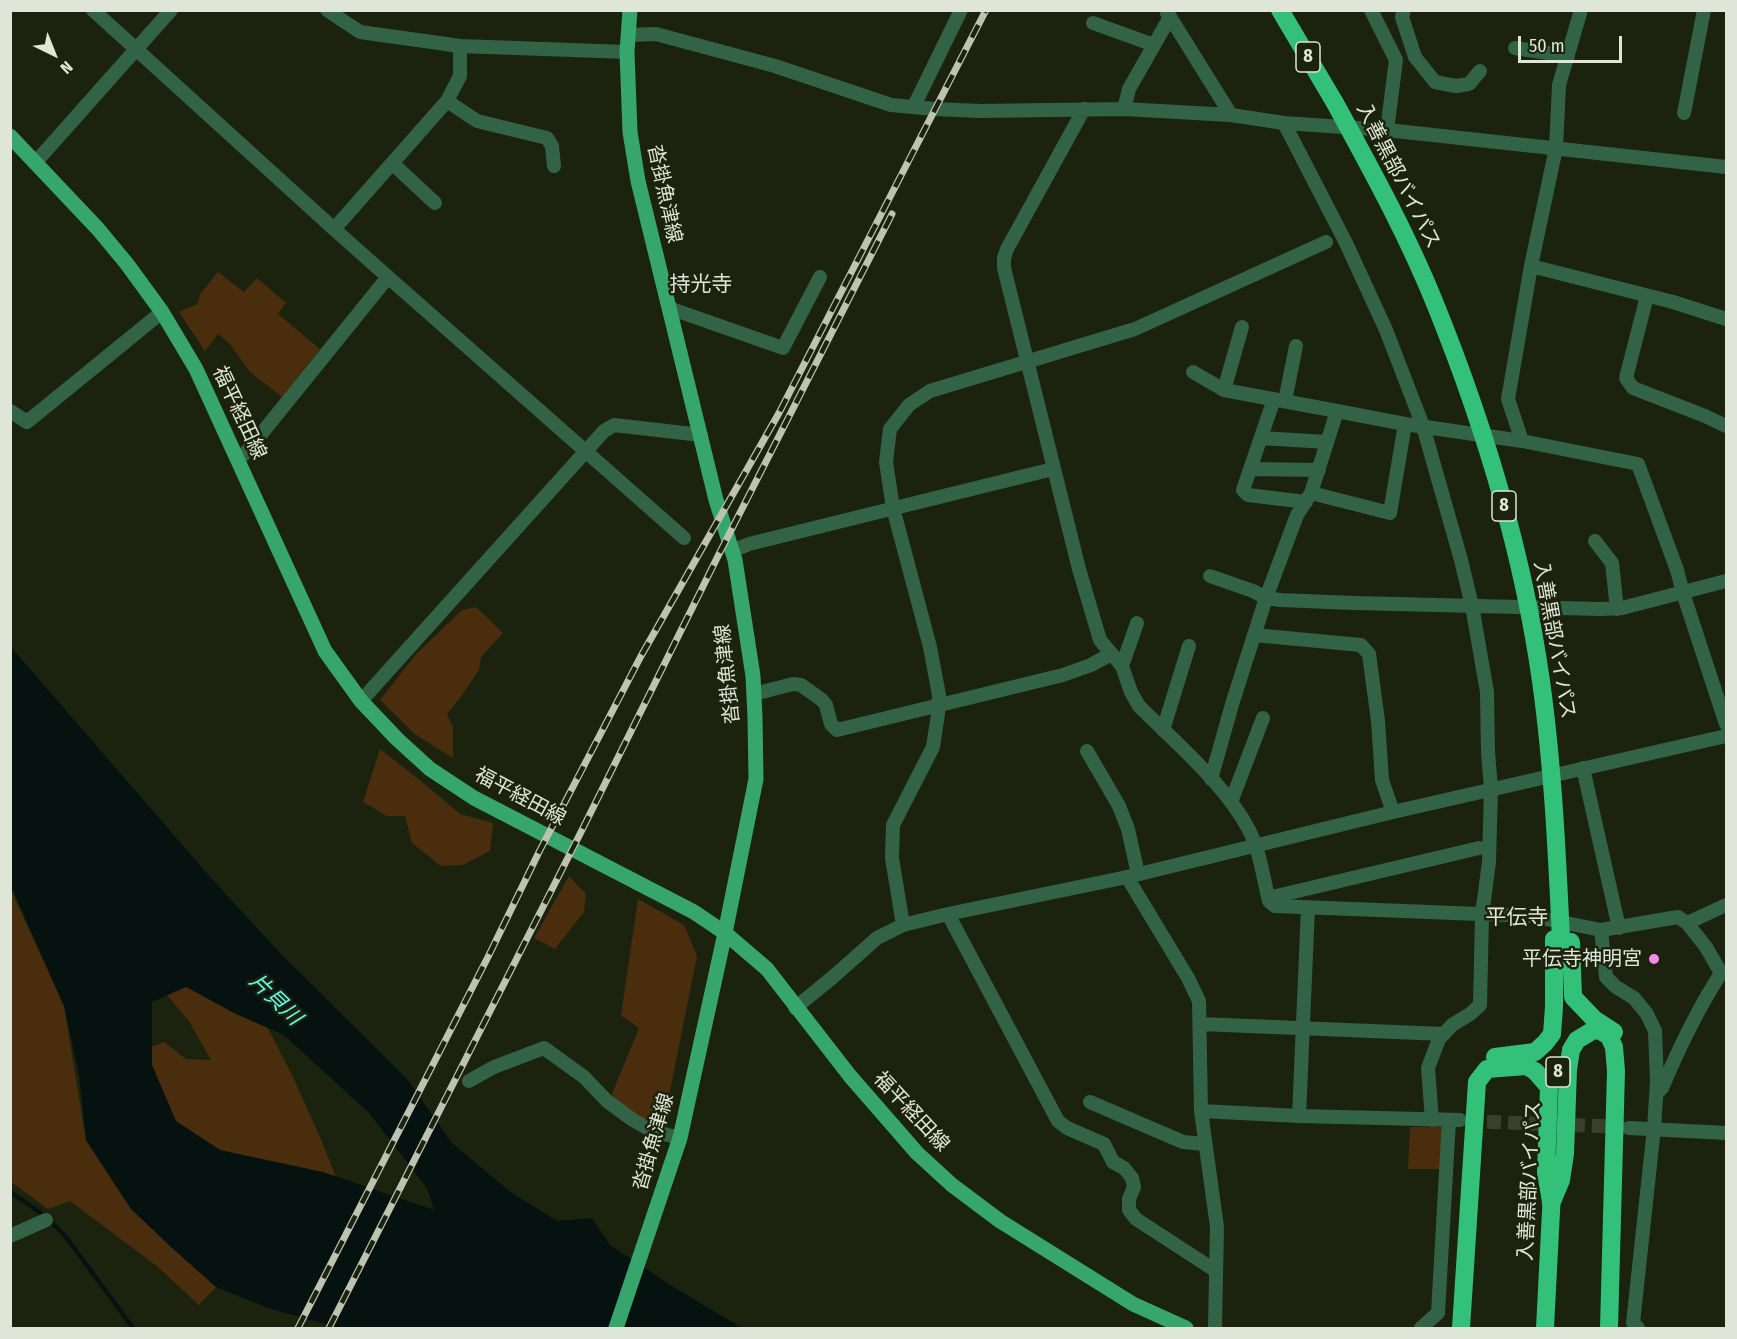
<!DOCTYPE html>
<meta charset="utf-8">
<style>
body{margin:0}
#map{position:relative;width:1737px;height:1339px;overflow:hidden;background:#1b230e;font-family:"Fira Sans Condensed",sans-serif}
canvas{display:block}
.frame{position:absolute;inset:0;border:12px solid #dfe5d7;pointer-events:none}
.north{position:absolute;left:24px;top:24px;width:60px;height:60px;-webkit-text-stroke:4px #1b230e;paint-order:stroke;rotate:137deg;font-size:16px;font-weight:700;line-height:24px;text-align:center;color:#dfe5d7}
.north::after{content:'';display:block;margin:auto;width:21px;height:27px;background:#dfe5d7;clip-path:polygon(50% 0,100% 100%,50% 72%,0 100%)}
.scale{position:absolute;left:1518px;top:36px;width:104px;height:27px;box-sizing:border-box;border:3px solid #dfe5d7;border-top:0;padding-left:8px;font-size:18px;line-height:21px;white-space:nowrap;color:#dfe5d7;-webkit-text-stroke:4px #1b230e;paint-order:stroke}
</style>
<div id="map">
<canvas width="1737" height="1339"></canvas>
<div class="frame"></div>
<div class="north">N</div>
<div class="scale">50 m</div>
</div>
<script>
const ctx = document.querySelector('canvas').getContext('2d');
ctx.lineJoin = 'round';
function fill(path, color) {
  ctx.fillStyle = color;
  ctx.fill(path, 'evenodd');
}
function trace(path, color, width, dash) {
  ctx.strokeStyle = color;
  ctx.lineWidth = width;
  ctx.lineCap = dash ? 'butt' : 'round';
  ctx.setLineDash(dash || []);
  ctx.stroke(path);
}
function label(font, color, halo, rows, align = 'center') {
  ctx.font = font + ' "Fira Sans Condensed","Noto Sans JP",sans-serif';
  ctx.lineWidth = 5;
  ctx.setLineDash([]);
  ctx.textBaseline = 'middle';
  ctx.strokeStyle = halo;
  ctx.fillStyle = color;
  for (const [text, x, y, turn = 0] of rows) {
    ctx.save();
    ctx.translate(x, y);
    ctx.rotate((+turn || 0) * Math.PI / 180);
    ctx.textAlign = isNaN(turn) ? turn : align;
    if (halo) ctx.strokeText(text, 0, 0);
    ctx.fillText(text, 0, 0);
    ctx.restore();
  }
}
fill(new Path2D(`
 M 218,272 L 244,292 L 257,278 L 286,303 L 278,314 L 320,349 L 282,397 L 250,372 L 230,344 L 218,334 L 205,351 L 179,312 L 197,304 L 201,293 Z
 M 476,607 L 503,633 L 481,657 L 479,670 L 460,698 L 447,714 L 453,727 L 453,758 L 416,735 L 380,700 L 416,654 L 462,610 Z
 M 380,749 L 416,777 L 460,814 L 493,823 L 490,851 L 463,865 L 441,866 L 412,843 L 405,816 L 387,816 L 363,802 Z
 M 569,876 L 586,894 L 584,912 L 555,949 L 534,938 Z
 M 10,888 L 64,1006 L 86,1140 L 131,1209 L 216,1287 L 199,1305 L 158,1267 L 70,1201 L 48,1209 L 11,1182 Z
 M 638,899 L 684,925 L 697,956 L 663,1126 C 644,1123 623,1110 611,1096 L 639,1028 L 621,1015 Z
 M 167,954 L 260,1013 L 293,1077 L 323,1144 L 341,1190 L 155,1140 L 135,1053 L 164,1042 L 186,1059 L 211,1060 L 189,1021 L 155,981 Z
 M 1410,1127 L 1443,1127 L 1440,1169 L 1408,1169 Z`), '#4a2d0d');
fill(new Path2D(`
 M 10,646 L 211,878 L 279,952 L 408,1080 L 451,1142 L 509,1191 L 557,1221 L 592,1218 L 610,1245 L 672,1286 L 742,1328 L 339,1328 L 268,1308 L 216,1287 L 172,1248 L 131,1209 L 86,1140 L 79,1075 L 64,1006 L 11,886 ZM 186,987 L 234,1013 L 284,1035 L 369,1113 L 427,1188 L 434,1210 L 323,1172 L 220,1150 L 176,1121 L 152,1065 L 152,1002 Z`), '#051210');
trace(new Path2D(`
 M 10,1192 L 44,1215 L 66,1237 L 133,1328`), '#051210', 4.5);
trace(new Path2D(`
 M 1466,1121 L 1624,1127`), '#38402c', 14, [14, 7]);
trace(new Path2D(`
 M 93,10 L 334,229 L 447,101 L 460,76 L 460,46
 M 327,10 L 360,32 L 460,46 L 627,52
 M 1371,10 L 1396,60 L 1387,130
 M 1404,10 L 1402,17 L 1415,57 L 1435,82 L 1456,86 L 1469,84 L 1480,71
 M 1170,17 L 1231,115
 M 1093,23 L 1154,45
 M 628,35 L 656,34 L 775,66 L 891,105 L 935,109 L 980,111 L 1124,109 L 1231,115 L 1284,123 L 1387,130 L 1726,167
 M 1515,48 L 1568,56
 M 447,101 L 477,121 L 547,138 L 552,146 L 554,166
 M 914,106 L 961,10
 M 1084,109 L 1007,249 L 1004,258 L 1004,268 L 1079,569 L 1100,640 L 1122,666 L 1131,692 L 1139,706 C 1176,743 1225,784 1249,830 C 1260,851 1263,877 1269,901 L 1275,906 L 1531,916 L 1601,930 L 1678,917 L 1687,923 L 1726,905
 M 1124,109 L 1129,89 L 1170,17 L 1167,13
 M 1684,113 L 1704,10
 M 1284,123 L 1346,243 L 1386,330 L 1423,426 L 1461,560 L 1472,606 L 1487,692 L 1488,752 L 1491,789 L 1489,862 L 1482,915 L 1480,1005 L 1470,1014 L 1452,1025 L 1439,1039 L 1428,1068 L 1432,1120
 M 35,163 L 171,10
 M 392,163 L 435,203
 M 1531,266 L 1673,302 L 1726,319
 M 388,277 L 684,538
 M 1647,296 L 1626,378 L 1633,388 L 1705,416 L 1726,426
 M 669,308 L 783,348 L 820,277
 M 1193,372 L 1224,390 L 1337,411
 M 1224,390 L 1242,327
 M 1274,399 L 1243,490 L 1248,495 L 1306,502
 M 1285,401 L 1296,346
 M 10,411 L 27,422 L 162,312
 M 1261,438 L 1327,442
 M 1522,441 L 1508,399 L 1531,266 L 1556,148 L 1559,85 L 1581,10
 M 238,460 L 249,449 L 388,277 L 334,229
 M 1250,469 L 1319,470
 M 1311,493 L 1390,513 L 1405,424
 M 1595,541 L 1612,563 L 1617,609
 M 732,551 L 749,544 L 1053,469
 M 1210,576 L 1253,591 L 1266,598 L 1280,600 L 1354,603 L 1601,609 L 1622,608 L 1726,581
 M 1254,635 L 1361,645 L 1369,654 L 1378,721 L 1382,780 L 1393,812
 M 1122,666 L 1137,623
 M 754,694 L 793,684 L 801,685 L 822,700 L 826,705 L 831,724 L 837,730 L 1063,675 L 1091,665 L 1111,654
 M 361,701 L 604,431 L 614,425 L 701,435
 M 1163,730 L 1189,646
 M 1087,751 L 1119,806 L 1128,829 L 1138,874
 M 1583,768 L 1619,928
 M 1211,779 L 1233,701 L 1266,598 L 1297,515 L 1311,493 L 1337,411 L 1405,424 L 1522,441 L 1638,464 L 1677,570 L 1683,593 L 1726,724
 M 1231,802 L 1263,718
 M 1127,877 L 1188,978 L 1199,1001 L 1201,1111 L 1217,1227 L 1215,1328
 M 1268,898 L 1479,848
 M 948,914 L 1058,1121 L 1067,1128 L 1104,1144 L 1113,1162 L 1124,1168 L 1132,1178 L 1134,1187 L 1129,1199 L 1129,1210 L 1136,1219 L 1216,1271
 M 1687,923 L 1706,947 L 1721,973 L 1726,972
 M 903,925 L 892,858 L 893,825 L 933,747 L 938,714 L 939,695 L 930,647 L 893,508 L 886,462 L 890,429 L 909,405 L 930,391 L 1135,329 L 1326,242
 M 1601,930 L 1606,977 L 1616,987 L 1634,998 L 1647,1014 L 1655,1031 L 1657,1082 L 1654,1128 L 1633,1323 L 1638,1328
 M 795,1008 L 833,977 L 877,938 L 903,925 L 948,914 L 1127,877 L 1393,812 L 1726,736
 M 1200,1024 L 1444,1034
 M 469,1081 L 494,1067 L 544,1048 L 584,1077 L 607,1101 L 633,1120 L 652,1131 L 680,1138
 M 1657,1093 L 1662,1088 C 1679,1048 1697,1010 1721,973
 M 1090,1102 L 1183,1142 L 1205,1144
 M 1201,1111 L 1299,1116 L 1460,1120
 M 1299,1116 L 1308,908
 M 1629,1128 L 1726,1133
 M 10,1236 L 46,1220
 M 1421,1328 L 1438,1313 L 1449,1120`), '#336347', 14);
trace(new Path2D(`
 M 10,136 L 98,229 L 127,264 L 162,312 L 196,369 L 325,651 L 361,701 L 397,739 L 430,769 L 474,798 L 694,912 L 725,933 L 767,969 L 850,1076 L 917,1153 L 952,1185 L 1000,1221 L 1133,1304 L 1186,1328
 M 616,1328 L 680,1138 L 725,933 L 756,779 L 755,717 L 753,676 L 735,560 L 716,500 L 638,181 L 630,132 L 627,52 L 630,10`), '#36a66c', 15);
trace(new Path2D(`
 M 1280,10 L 1335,103
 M 1571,942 L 1573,997 L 1594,1019 L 1614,1032
 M 1495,1057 L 1535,1052 L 1545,1043 L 1552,1034 L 1554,1007 L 1554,939
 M 1551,1204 L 1561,1180 L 1565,1154 L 1568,1070 L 1571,1050 L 1577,1040 L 1592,1031 L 1599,1030 L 1609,1036 L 1614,1047 L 1616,1071 L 1609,1328
 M 1461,1328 L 1477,1082 L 1487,1069 L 1526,1066 L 1535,1071 L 1549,1087 L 1546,1172 L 1551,1202
 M 1545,1328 L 1552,1192`), '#33c17a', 18);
const rail = new Path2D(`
 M 298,1328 L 489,955 L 539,852 L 641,656 L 779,413 L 986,10
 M 329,1328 L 579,836 L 719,554 L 892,214`);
trace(rail, '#bcc3b3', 7);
trace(rail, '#1b230e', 4.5, [14]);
trace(new Path2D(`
 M 1335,103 C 1371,169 1408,236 1436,306 C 1484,425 1523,554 1541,681 C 1553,767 1557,853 1561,939`), '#33c17a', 18);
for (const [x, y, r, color] of [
 [1654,959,6,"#f987e8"]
]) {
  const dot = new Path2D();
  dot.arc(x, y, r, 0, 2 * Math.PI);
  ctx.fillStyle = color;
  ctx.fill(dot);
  trace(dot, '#1b230e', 2);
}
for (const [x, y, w] of [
 [1308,57,24],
 [1504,506,24],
 [1558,1072,24]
]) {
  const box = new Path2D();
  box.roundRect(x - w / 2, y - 15, w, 30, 4.5);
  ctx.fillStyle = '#1b230e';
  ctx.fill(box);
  trace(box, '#dfe5d7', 1.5);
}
label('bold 18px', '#dfe5d7', null, [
 ["8",1308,57],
 ["8",1504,506],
 ["8",1558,1072]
]);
label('20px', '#dfe5d7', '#1b230e', [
 ["入善黒部バイパス",1398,176,63],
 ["沓掛魚津線",664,194,78],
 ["福平経田線",239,413,65],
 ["入善黒部バイパス",1554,640,80],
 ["沓掛魚津線",728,674,-96],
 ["福平経田線",520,797,28],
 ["福平経田線",911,1112,47],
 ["沓掛魚津線",654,1142,-74],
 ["入善黒部バイパス",1530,1181,-87]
]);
label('20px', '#dfe5d7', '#1b230e', [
 ["平伝寺神明宮",1642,959]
], 'right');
label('21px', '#dfe5d7', '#1b230e', [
 ["持光寺",701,285],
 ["平伝寺",1517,918]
]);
label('italic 21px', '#64f8ea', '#1b230e', [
 ["片貝川",275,1000,44]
]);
</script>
